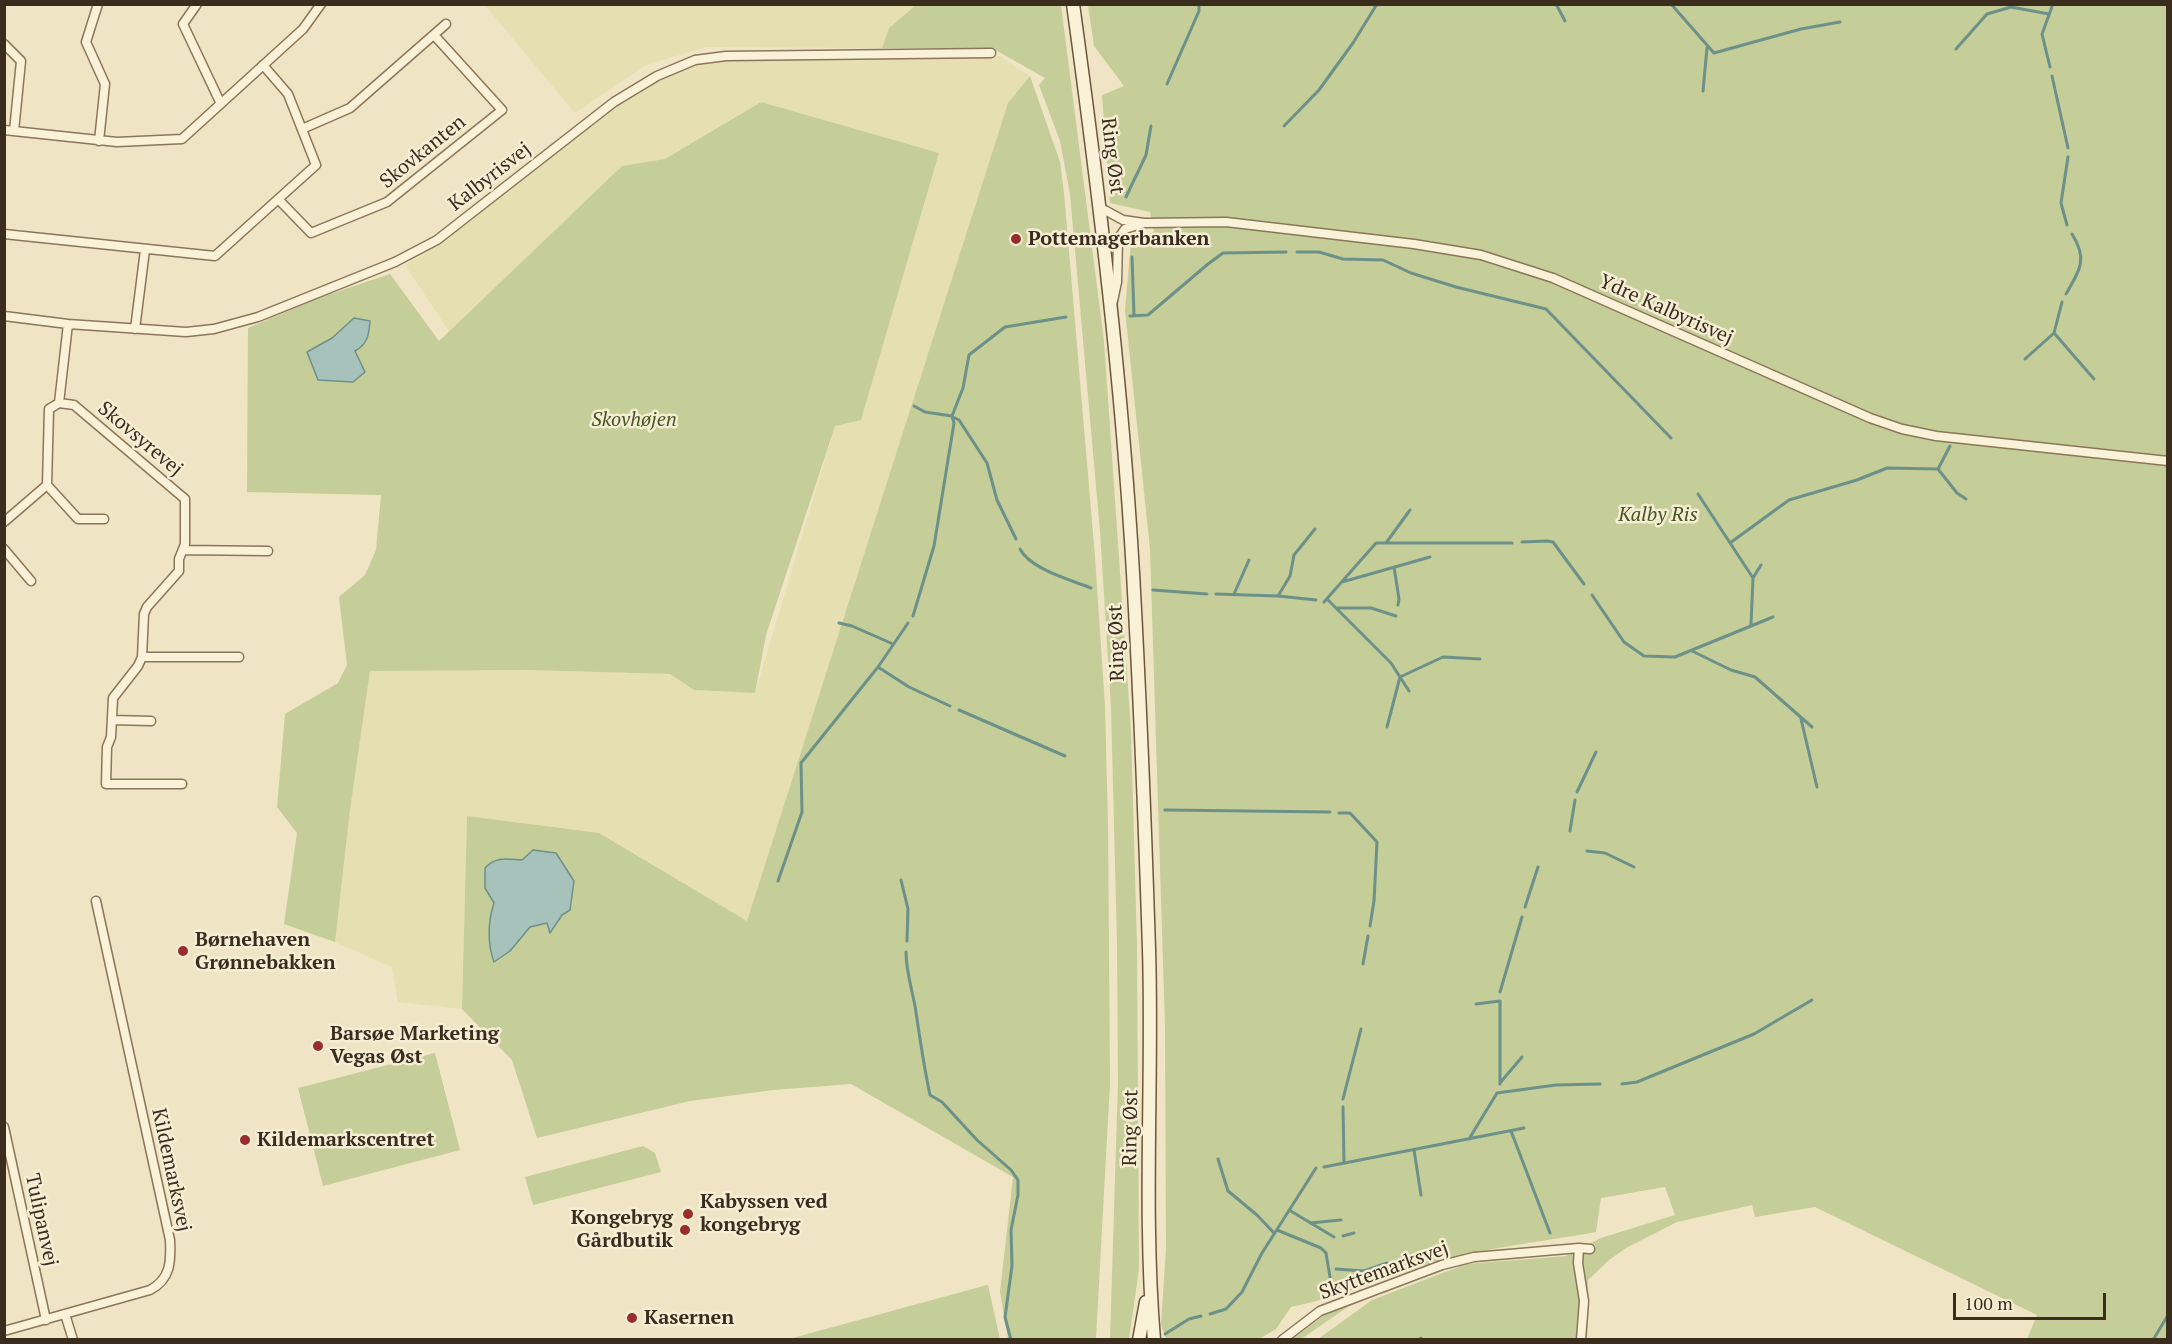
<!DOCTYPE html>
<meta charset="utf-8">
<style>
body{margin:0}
#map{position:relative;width:2172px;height:1344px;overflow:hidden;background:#efe4c4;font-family:"PT Serif",serif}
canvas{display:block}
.frame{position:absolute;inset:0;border:6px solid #3a2d1e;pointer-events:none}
.scale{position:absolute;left:1953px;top:1293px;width:153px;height:27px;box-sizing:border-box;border:3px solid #3a2d1e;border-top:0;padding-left:8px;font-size:18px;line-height:21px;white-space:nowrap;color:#3a2d1e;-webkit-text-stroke:4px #f6eed4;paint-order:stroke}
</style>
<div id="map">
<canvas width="2172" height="1344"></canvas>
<div class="frame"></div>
<div class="scale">100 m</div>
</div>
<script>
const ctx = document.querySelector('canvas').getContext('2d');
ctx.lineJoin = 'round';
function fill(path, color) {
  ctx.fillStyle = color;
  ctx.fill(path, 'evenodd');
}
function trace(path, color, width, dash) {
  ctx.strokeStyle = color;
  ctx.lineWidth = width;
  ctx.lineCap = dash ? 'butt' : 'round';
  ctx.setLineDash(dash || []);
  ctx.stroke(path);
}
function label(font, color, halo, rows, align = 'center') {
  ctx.font = font + ' "PT Serif",serif';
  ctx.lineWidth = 5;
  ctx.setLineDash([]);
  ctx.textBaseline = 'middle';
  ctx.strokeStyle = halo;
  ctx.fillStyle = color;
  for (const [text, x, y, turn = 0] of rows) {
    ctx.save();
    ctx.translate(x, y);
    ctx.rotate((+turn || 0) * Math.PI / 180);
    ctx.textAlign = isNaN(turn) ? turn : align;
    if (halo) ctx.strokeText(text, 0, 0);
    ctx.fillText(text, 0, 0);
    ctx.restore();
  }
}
fill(new Path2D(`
 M 485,5 L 916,5 L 889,28 L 882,48 L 706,47 L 646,65 L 575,113 Z
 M 999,56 L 1030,76 L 1008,103 L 747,921 L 599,833 L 467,817 L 462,1009 L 398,1002 L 392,967 L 335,942 L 350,810 L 370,671 L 528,670 L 670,674 L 694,690 L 755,693 L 835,426 L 861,420 L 939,154 L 761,102 L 665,159 L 622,166 L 449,331 L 405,265 L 437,247 L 615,104 L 659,78 L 695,62 L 726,59 Z`), '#e5dfb1');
fill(new Path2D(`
 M 916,5 L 1061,5 L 1104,341 L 1131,731 L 1137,946 L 1139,1269 L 1129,1339 L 1110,1339 L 1118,1082 L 1117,943 L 1111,707 L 1100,531 L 1070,194 L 1060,141 L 1039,85 L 1045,78 L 992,48 L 882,48 L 889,28 Z
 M 1088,5 L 2167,5 L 2167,1339 L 2027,1339 L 2037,1315 L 1815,1207 L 1755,1217 L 1752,1205 L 1677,1222 L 1626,1248 L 1609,1260 L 1588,1280 L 1587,1339 L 1318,1339 L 1372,1300 L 1466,1264 L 1566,1256 L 1601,1238 L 1675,1215 L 1665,1187 L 1601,1198 L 1596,1232 C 1552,1240 1507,1245 1464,1255 C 1405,1269 1350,1295 1291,1307 L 1276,1329 L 1259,1339 L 1166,1339 L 1161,1325 L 1166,1249 L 1165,1026 L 1150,549 L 1125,310 L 1131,241 L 1154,232 L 1150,212 L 1110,203 L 1102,95 L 1124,86 L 1094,46 Z
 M 1030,76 L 1060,162 L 1064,193 L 1095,557 L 1105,707 L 1108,825 L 1110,1083 L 1096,1339 L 1008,1339 L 1000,1292 L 1013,1177 L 851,1084 L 773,1090 L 690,1101 L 537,1138 L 512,1060 L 462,1009 L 467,816 L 599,833 L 747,921 L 1008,103 Z
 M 761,102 L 939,153 L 861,420 L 835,426 L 766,635 L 755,693 L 694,690 L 670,674 L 528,670 L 370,671 L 350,810 L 335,942 L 284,924 L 297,833 L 277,807 L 285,714 L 338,683 L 347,665 L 339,597 L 365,575 L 376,550 L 381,495 L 247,492 L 248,328 L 316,299 L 390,274 L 439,341 L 622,166 L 665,159 Z
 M 435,1053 L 460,1150 L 323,1186 L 298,1088 Z
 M 643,1146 L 655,1153 L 661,1172 L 533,1205 L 525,1177 Z
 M 988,1285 L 1000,1339 L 789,1339 L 987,1285 Z
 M 1352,1304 L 1301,1339 L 1293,1339 L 1323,1316 Z`), '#c5cd98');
const water = new Path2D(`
 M 354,318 L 370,321 C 369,334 368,344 355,351 L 365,372 L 353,382 L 318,380 L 307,352 L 332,338 Z
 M 533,850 L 556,853 L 574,881 L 570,910 L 562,915 L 550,933 L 547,923 L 530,927 L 510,951 L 494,962 C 487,943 488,921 494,903 L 485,888 L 485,868 C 496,856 507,859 522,860 Z`);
fill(water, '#a6c2bb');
trace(water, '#6c9189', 1.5);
trace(new Path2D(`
 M 1556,4 L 1565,21
 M 1671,4 L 1714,53 L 1801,29 L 1840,22
 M 1956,49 L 1987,14 L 2011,7 L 2049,14
 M 2050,67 L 2042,34 L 2053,4
 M 2052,76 L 2068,148
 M 1167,84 L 1199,11 L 1199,4
 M 1703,91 L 1707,48
 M 1284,126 L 1319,90 L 1353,43 L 1377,4
 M 1126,197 L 1146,155 L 1151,126
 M 2067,225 L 2061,203 L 2068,157
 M 1297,252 L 1319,252 L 1343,259 L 1383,260 L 1411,273 L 1456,287 L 1546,309 L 1671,438
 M 1132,257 L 1134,315
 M 2066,294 C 2080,270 2088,259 2072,234
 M 1130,316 L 1148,315 L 1208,264 L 1223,253 L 1286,252
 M 2054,333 L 2094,379
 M 2025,359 L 2054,333 L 2062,302
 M 914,406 L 925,412 L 952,416 L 963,388 L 969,355 L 1005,327 L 1066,317
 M 953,417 L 959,420 L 987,463 L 997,500 L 1016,539
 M 1938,469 L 1957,493 L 1966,499
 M 1698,494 L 1753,578 L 1751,625
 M 1522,542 L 1547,541 L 1553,542 L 1584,584
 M 1386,543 L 1410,510
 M 1730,543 L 1789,500 L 1857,480 L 1887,468 L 1938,469 L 1950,446
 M 1020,549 C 1030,569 1071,580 1091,588
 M 1394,567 L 1399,599 L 1398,605
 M 1753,578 L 1761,565
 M 1342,582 L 1430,557
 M 1153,590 L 1207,594
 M 1216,594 L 1278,596 L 1316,600
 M 1234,594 L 1249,560
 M 1592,595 L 1624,642 L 1644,656 L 1675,657 L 1773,617
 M 1278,596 L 1290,576 L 1294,555 L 1315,529
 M 1327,599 L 1391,663 L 1409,691
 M 1324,602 L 1376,543 L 1512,543
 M 1336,608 L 1371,608 L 1396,616
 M 913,616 L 934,546 L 954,423 L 952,416
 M 839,623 L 852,626 L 893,644
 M 1692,651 L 1731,670 L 1755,677 L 1812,727
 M 878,667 L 909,687 L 950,706
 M 959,710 L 1065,756
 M 1801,719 L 1817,787
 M 1387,727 L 1400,677 L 1443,657 L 1480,659
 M 1577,792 L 1596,752
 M 1165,810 L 1330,812
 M 1339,813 L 1350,813 L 1377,842 L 1374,901 L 1370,926
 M 1570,831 L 1575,800
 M 1587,851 L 1605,853 L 1634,867
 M 901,880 L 908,909 L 907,941
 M 778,881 L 802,812 L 801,763 L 878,667 L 908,623
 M 1525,907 L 1538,867
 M 906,952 C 906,973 913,992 916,1012 C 920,1040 924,1067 930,1095 L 942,1102 L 977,1140 L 1011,1170 L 1018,1180 L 1018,1195 L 1011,1230 L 1012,1266 L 1005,1317 L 1011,1340
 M 1363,964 L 1368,936
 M 1500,992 L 1522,917
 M 1476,1004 L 1500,1001 L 1500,1084
 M 1500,1083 L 1522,1057
 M 1622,1084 L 1637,1082 L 1754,1034 L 1812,1000
 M 1343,1099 L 1361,1029
 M 1343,1107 L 1344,1163
 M 1511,1131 L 1550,1233
 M 1469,1139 L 1497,1093 L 1556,1085 L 1600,1084
 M 1414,1150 L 1421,1195
 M 1218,1159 L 1228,1191 L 1257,1215 L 1274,1233
 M 1324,1167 L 1524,1128
 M 1289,1210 L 1334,1237
 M 1310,1223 L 1341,1220
 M 1277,1230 L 1321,1248 L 1326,1253 L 1330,1277
 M 1343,1236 L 1354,1233
 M 1336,1269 L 1364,1271 L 1387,1263
 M 1210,1314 L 1226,1309 L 1242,1292 L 1262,1253 L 1316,1168
 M 1165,1334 L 1189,1319 L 1201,1316
 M 1419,1340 L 1421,1338
 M 2153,1340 L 2168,1315`), '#6c9189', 3);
const minor = new Path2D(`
 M 98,4 L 86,42 L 105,84 L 99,141
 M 197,4 L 183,24 L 220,102
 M 4,44 L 21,61 L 14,131
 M 302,129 L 350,108 L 446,24
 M 4,130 L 117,142 L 182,139 L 303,29 L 321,4
 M 279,200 L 311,233 L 387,202 L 502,110 L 434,35
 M 1099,207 L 1123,220 L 1144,223 L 1226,222 L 1414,244 L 1481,255 L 1553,278 L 1870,418 L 1902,429 L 1936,436 L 2168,461
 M 4,234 L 215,256 L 316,165 L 288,94 L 263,65
 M 1113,301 L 1117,282 L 1118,239 L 1125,229 L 1141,224
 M 4,316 L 68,324 L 186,332 L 214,329 L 258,317 L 395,262 L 437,240 L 614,102 L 657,76 L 695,60 L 726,56 L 991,53
 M 135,329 L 145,250
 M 59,403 L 74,405 L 185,499 L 185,544 L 179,559 L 179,571 L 147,607 L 144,614 L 142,657 L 138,666 L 113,698 L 111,737 L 107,747 L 106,784 L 182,784
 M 47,485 L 78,519 L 104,519
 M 4,522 L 47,485 L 49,409 L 59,403 L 68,324
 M 4,549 L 31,581
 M 183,550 L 268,551
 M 142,657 L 239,657
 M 112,720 L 151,721
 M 4,1127 L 46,1320
 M 1579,1248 L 1578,1263 L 1584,1301 L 1581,1340
 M 65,1314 L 73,1340
 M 4,1331 L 150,1290 C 171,1279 171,1261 170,1240 L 96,901
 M 1282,1340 L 1320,1311 L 1442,1265 L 1474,1257 L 1579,1248 L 1590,1249`);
const secondary = new Path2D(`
 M 1073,4 C 1099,193 1122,383 1133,573 C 1140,698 1145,824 1149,949 C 1153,1079 1143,1210 1154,1340
 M 1139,1340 L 1146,1302`);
trace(minor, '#8a765a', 11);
trace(secondary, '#6c573d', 15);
trace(minor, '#f9f1d8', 8);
trace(secondary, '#f9f1d8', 12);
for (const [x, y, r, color] of [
 [1016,239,6,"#9a2d29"],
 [183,951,6,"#9a2d29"],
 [318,1046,6,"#9a2d29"],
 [245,1140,6,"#9a2d29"],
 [688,1214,6,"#9a2d29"],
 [685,1230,6,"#9a2d29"],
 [632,1318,6,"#9a2d29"]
]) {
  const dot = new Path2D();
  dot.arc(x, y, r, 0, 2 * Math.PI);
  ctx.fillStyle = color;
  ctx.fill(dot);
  trace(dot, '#f6eed4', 2);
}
label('20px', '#3a2d1e', '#f6eed4', [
 ["Skovkanten",423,152,-39],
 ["Ring Øst",1112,156,83],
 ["Kalbyrisvej",490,177,-38],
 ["Ydre Kalbyrisvej",1666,310,24],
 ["Skovsyrevej",140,439,40],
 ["Ring Øst",1117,643,-92],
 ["Ring Øst",1131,1128,-89],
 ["Kildemarksvej",171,1170,78],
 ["Tulipanvej",41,1220,78],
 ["Skyttemarksvej",1384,1271,-20]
]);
label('bold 20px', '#3a2d1e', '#f6eed4', [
 ["Pottemagerbanken",1028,239],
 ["Børnehaven",195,940],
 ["Grønnebakken",195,963],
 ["Barsøe Marketing",330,1034],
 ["Vegas Øst",330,1057],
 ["Kildemarkscentret",257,1140],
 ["Kabyssen ved",700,1202],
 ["kongebryg",700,1225],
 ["Kongebryg",673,1218,"right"],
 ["Gårdbutik",673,1241,"right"],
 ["Kasernen",644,1318]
], 'left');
label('italic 20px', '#485624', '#f6eed4', [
 ["Skovhøjen",634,420],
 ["Kalby Ris",1658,515]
]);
</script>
